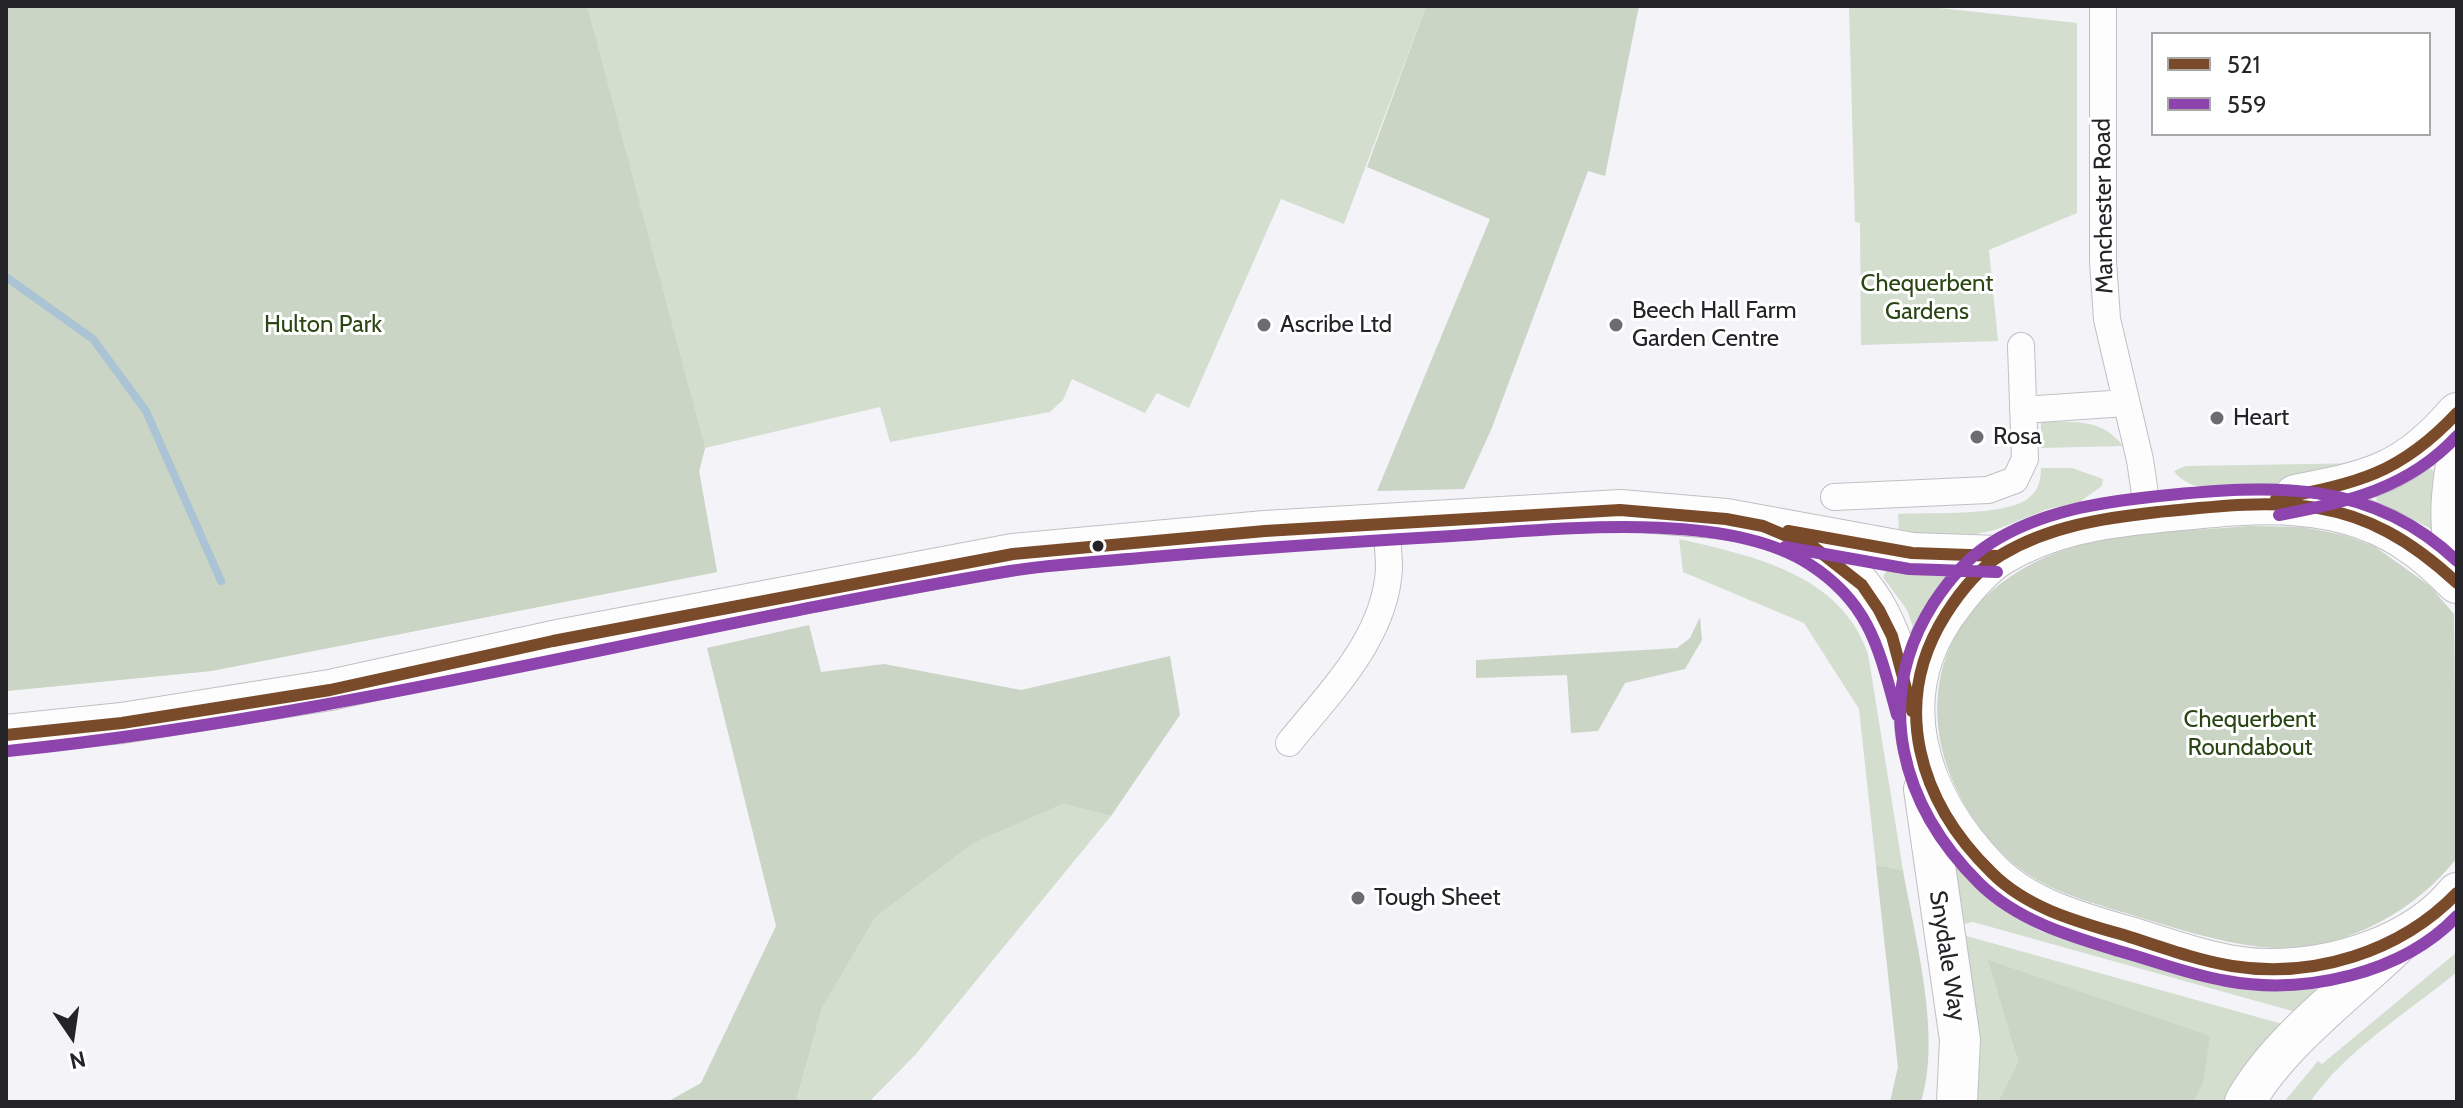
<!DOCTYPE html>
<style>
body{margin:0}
#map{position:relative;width:2463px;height:1108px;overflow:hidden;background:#f3f3f8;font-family:Cabin,sans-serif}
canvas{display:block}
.frame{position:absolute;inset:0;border:8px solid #242428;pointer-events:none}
.legend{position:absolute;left:2151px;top:32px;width:280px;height:104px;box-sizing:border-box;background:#fff;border:2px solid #a7a7a9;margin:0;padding:10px 14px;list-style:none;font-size:24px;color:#242428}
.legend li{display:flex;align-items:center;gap:16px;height:40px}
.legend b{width:40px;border:2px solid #a7a7a9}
.north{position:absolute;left:32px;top:996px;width:80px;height:80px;-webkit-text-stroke:6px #fff;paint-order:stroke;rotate:167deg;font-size:22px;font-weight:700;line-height:32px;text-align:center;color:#242428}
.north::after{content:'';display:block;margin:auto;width:28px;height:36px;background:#242428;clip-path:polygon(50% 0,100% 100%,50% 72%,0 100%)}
</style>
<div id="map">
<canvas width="2463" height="1108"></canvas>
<div class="frame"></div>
<ul class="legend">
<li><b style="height:10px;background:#7a4b2a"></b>521</li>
<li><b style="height:10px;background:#8e44ad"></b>559</li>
</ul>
<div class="north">N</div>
</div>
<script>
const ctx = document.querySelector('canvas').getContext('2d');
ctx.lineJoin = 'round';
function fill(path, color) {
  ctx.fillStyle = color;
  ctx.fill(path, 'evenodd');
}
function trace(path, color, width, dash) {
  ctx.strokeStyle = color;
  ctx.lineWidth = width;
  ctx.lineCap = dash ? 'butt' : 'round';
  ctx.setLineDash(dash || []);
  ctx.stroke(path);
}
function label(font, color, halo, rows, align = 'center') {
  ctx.font = font + ' Cabin,sans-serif';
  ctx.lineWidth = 6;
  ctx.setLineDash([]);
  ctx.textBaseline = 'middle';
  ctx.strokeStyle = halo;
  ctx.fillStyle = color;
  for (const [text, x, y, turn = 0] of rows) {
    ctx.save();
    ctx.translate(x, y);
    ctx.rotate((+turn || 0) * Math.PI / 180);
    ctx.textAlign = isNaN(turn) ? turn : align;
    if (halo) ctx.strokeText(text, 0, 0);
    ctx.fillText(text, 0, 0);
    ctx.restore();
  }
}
fill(new Path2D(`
 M 6,6 L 1426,6 L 1344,224 L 1281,199 L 1189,408 L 1157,393 L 1145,413 L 1072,379 L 1063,400 L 1050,412 L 890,442 L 880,407 L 705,448 L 699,471 L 717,572 L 211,671 L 6,691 Z
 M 1849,6 L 1921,6 L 2077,23 L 2077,213 L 1989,250 L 1998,341 L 1861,345 L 1860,223 L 1855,222 Z
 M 2041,422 C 2073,422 2102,418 2123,446 L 2041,448 Z
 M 2370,463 C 2330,477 2201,512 2174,471 L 2186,466 Z
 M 2428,467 L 2441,476 L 2437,532 L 2377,501 L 2376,495 Z
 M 2041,468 L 2072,468 L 2103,479 L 2102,486 L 2078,503 L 2048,509 L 1995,530 L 1967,536 L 1899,532 L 1898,514 C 1929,512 2008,517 2030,497 C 2039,489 2041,479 2041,468 Z
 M 1679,539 C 1753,556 1841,574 1868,654 L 1903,870 L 1876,865 L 1859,709 L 1804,623 L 1683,572 Z
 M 1891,561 L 1957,566 L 1916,635 L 1907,610 L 1883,577 Z
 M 1063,804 L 1111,816 L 916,1054 L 869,1102 L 796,1102 L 822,1008 L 875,918 L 972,844 Z
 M 1953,862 L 2016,916 L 2040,931 L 2251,989 L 2325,989 L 2303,1014 L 1973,922 L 1964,924 Z
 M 1963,935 L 2286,1025 L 2231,1087 L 2223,1102 L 2194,1102 L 2203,1083 L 1989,962 L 2018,1062 L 1998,1102 L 1975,1102 L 1980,1062 Z
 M 2457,952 L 2457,972 C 2408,1012 2346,1050 2310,1102 L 2284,1102 L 2318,1061 L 2322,1064 Z`), '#d3decf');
fill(new Path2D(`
 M 6,6 L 587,6 L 705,448 L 699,471 L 717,572 L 211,671 L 6,691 Z
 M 1426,6 L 1639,6 L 1605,176 L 1588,171 L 1491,430 L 1464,489 L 1377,491 L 1490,219 L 1367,167 Z
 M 2249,526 L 2303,527 L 2344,535 L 2374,546 L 2430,586 L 2454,614 L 2457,858 C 2412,915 2336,955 2261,947 C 2217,942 2175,928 2132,915 C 2089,902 2041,890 2007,858 C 1907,761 1910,617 2046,557 C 2107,530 2184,532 2249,526 Z
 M 1700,617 L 1702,640 L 1685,669 L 1625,683 L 1598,731 L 1571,733 L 1567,675 L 1476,678 L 1476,660 L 1677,648 L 1690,638 Z
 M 809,625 L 821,672 L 884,664 L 1021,690 L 1170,656 L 1180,715 L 1111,816 L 1063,804 L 972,844 L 875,918 L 822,1008 L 796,1102 L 667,1102 L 701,1083 L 776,926 L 707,648 Z
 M 1876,865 L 1903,870 C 1915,939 1942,1035 1921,1102 L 1890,1102 L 1898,1067 Z
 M 1988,960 L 2210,1036 L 2203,1083 L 2194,1102 L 1998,1102 L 2018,1062 Z`), '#cad5c5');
trace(new Path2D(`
 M 6,277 L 93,339 L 146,411 L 221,581`), '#aac3d5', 8);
const minor = new Path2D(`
 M 2103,6 L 2103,261 L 2107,319 L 2140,460 L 2148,514
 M 2023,410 L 2126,403
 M 1834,497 L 1988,490 L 2015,480 L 2025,459 L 2021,346
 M 1289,743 C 1330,692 1386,637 1389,568 C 1389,554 1387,539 1386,524`);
const highway = new Path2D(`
 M 2457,458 C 2451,494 2448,524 2457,560
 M 2295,495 C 2370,480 2405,474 2457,413
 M 1797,540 C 1872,571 1890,628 1909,699
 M 2457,583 C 2444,571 2431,557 2416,547 C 2339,489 2241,504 2152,513 C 2099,518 2047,527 2001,555 C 1983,566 1966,586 1953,603 C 1882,693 1917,797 1991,872 C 2027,908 2078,922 2126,936 C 2170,949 2218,968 2265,969 C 2332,970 2414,946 2457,893
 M 6,735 L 122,723 L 330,690 L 553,641 L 1013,554 L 1265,531 L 1620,510 L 1726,519 L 1912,553 L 1998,556
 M 1924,789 L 1960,1040 L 1957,1102
 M 2245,1102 C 2277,1044 2347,992 2395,946`);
trace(minor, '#c0c0c4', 28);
trace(highway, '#c0c0c4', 42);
trace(minor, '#fdfdfe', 26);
trace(highway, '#fdfdfe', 40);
trace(new Path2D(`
 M 2276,499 C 2357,483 2399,475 2457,413
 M 1788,531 L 1912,553 L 1998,556
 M 2457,583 C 2359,491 2284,499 2158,512 C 2104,518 2049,526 2001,555 C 1978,569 1960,592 1946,614 C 1889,704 1919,802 1992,873 C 2028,909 2079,922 2127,936 C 2161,947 2196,960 2232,966 C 2313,979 2400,952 2457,893
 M 6,735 L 122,723 L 330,690 L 553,641 L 1013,554 L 1265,531 L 1620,510 L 1726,519 L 1763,526 L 1815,548 L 1862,585 L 1879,610 L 1892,636 L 1912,711`), '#7a4b2a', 12);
trace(new Path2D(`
 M 2279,515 C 2347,502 2408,489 2457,436
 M 1785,547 L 1909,569 L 1997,572
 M 2457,561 C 2370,478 2271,485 2159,496 C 2101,502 2041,511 1991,543 C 1967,558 1948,581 1933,604 C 1872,701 1901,806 1980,884 C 2018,921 2070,936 2119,951 C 2155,961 2190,975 2227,981 C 2304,995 2402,974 2457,916
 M 8,751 C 346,716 675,627 1010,571 C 1052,564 1097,562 1140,558 C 1244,549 1348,542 1452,536 C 1550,530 1724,509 1809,564 C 1870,603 1879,649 1897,715`), '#8e44ad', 12);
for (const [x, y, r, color] of [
 [1264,325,8,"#6c6c71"],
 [1616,325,8,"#6c6c71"],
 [2217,418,8,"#6c6c71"],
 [1977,437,8,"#6c6c71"],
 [1098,546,7,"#242428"],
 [1358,898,8,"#6c6c71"]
]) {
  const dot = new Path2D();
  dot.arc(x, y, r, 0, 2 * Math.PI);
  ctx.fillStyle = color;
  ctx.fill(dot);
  trace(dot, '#fff', 3);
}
label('24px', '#242428', '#fff', [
 ["Manchester Road",2104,206,-91],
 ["Snydale Way",1947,956,81]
]);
label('24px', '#2b4615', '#fff', [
 ["Chequerbent",1927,284],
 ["Gardens",1927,312],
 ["Hulton Park",323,325],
 ["Chequerbent",2250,720],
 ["Roundabout",2250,748]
]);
label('24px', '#242428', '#fff', [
 ["Beech Hall Farm",1632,311],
 ["Garden Centre",1632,339],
 ["Ascribe Ltd",1280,325],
 ["Heart",2233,418],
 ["Rosa",1993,437],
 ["Tough Sheet",1374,898]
], 'left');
</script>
